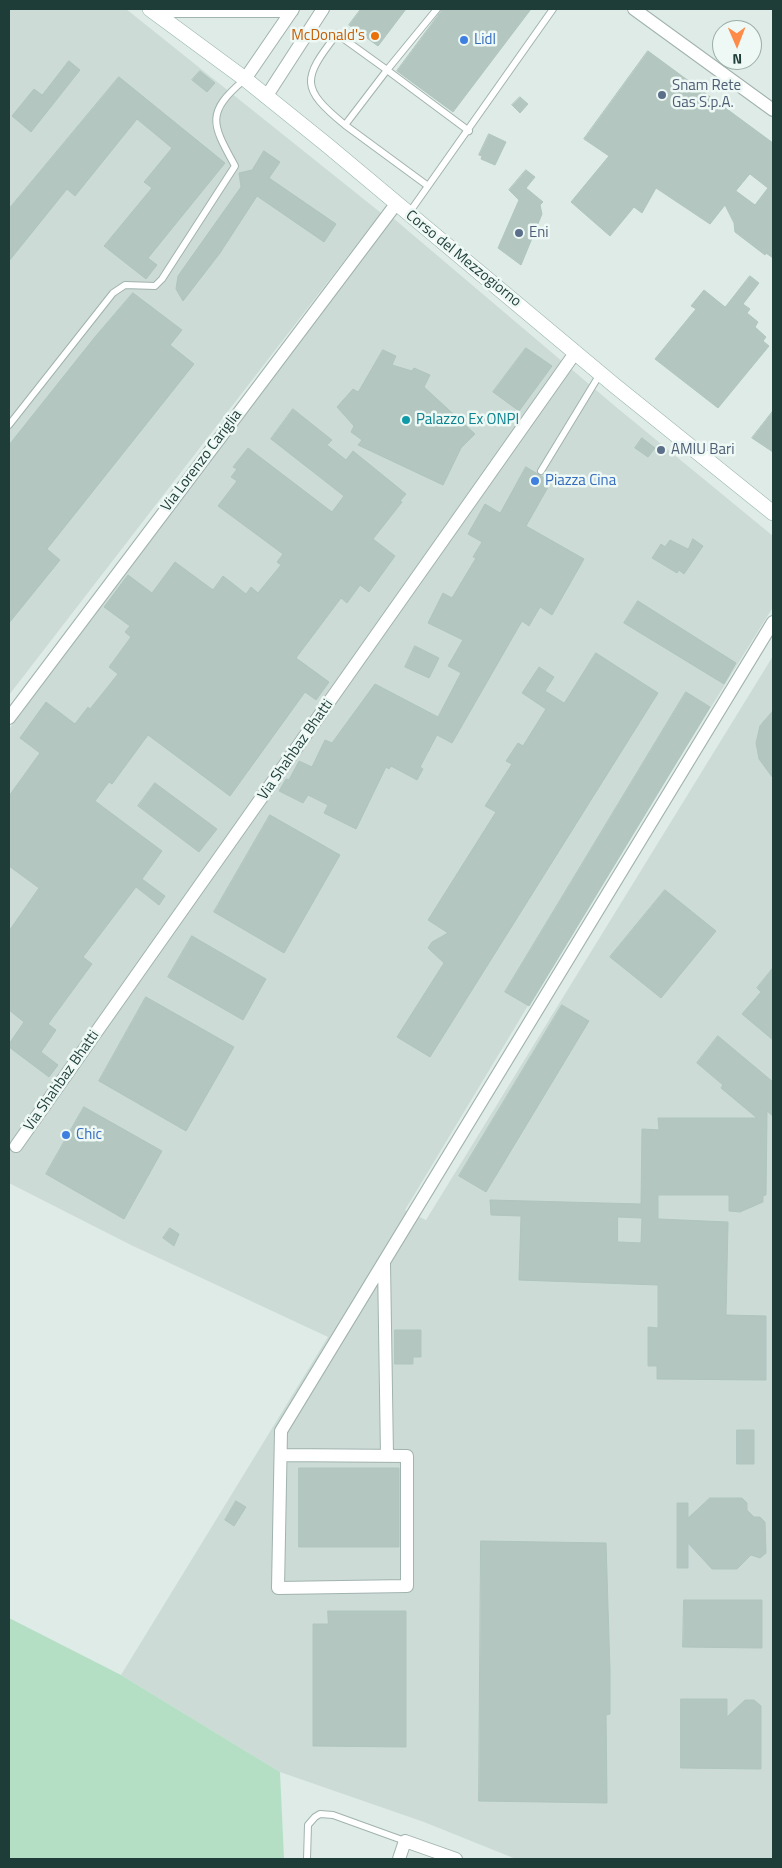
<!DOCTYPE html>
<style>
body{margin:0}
#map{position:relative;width:782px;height:1868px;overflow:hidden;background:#deebe7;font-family:"Titillium Web",sans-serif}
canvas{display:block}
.frame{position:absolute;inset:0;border:10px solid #1e3c38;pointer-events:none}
.north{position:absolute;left:712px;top:20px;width:50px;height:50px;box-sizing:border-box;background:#eef8f4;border:1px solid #9bada9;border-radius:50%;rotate:179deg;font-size:14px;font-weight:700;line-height:20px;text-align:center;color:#1e3c38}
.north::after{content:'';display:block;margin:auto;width:18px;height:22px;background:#ff8b48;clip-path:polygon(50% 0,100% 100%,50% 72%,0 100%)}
</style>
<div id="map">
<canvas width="782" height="1868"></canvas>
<div class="frame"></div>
<div class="north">N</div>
</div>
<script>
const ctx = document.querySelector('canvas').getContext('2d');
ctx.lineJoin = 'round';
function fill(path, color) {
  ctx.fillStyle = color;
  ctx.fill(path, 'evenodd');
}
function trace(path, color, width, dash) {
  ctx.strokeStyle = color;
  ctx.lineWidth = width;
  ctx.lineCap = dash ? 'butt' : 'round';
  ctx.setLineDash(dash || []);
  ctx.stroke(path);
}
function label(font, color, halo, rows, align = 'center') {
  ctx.font = font + ' "Titillium Web",sans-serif';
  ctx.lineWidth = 5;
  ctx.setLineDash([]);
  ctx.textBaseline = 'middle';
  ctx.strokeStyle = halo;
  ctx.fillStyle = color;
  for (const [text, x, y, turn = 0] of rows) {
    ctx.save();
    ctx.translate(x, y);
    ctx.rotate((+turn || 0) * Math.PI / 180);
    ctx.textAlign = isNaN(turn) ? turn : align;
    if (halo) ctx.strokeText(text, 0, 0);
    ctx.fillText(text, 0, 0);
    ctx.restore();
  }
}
fill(new Path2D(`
 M 9,9 L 126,9 L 381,213 L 9,695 Z
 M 393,218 L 616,407 L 773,536 L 773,607 L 603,881 L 405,1210 L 426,1220 L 773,656 L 773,1859 L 516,1859 L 424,1822 L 280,1772 L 121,1675 L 328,1337 L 131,1245 L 9,1183 L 9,729 Z`), '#ccdbd6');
fill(new Path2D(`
 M 9,1618 L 121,1675 L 280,1772 L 284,1859 L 9,1859 Z`), '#b4dfc5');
const building = new Path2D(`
 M 361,9 L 406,9 L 378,46 L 349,25 Z
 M 443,9 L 531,9 L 453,112 L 397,71 Z
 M 648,51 L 773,143 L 773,258 L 766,253 L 765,255 L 735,232 L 734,223 L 725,205 L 710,224 L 656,188 L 642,213 L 634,207 L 610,236 L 571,202 L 609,156 L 584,139 ZM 750,174 L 768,188 L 755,205 L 736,191 Z
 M 69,61 L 80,70 L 31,132 L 12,116 L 34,89 L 42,95 Z
 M 200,71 L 215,83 L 207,92 L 192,80 Z
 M 119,77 L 225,163 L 148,258 L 157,265 L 146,279 L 104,246 L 152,188 L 144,182 L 172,148 L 137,119 L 75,196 L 67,189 L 9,261 L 9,209 Z
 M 520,97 L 528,104 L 520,113 L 512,105 Z
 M 489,134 L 506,142 L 495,165 L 481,159 L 482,156 L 479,155 Z
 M 264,151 L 280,162 L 269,178 L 336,224 L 324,242 L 257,196 L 220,253 L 183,301 L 176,289 L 178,276 L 241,187 L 239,173 L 252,170 Z
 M 526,170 L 535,177 L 526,188 L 543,202 L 540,205 L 542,214 L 521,265 L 498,248 L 519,200 L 509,190 Z
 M 750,276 L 759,283 L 743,304 L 750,309 L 747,313 L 758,322 L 755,327 L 766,337 L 763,341 L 769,346 L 718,408 L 655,359 L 696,309 L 691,306 L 704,290 L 725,307 Z
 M 133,293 L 182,330 L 170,345 L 194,364 L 47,549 L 60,560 L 9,623 L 9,445 L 95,337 Z
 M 526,348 L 552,366 L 519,411 L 493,392 Z
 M 383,350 L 396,356 L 392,365 L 412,371 L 414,368 L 430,375 L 424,387 L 475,434 L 461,448 L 443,485 L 358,445 L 362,440 L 351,432 L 354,426 L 337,407 L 353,389 L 358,392 Z
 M 293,409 L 332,440 L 327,445 L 346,460 L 353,451 L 406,494 L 400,501 L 402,502 L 373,539 L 395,556 L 369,592 L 360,585 L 347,603 L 341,598 L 296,658 L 329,682 L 316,700 L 305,692 L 230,796 L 148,735 L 112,784 L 109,782 L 95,801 L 162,851 L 142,879 L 165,896 L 159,905 L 136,887 L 83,957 L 92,964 L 48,1024 L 56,1030 L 41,1052 L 58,1065 L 49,1077 L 9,1047 L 9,1044 L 24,1022 L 9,1010 L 9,931 L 39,888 L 9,866 L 9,796 L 40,753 L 20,738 L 46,702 L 75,724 L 88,707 L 90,709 L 118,674 L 109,667 L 131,637 L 125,632 L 130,626 L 104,607 L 128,575 L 152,593 L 175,562 L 213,590 L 223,576 L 246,594 L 251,587 L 258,593 L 281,565 L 277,562 L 283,554 L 218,506 L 237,481 L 231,477 L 237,469 L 233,467 L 248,448 L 332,512 L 344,496 L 271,439 Z
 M 773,411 L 773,452 L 752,438 Z
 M 642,438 L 655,448 L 648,457 L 635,448 Z
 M 526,467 L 551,482 L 526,526 L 584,559 L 552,615 L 540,607 L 529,626 L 522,621 L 452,743 L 437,735 L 420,767 L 423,769 L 417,780 L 391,766 L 389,769 L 386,767 L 356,829 L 324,813 L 328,805 L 308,795 L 303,803 L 279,791 L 286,779 L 289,780 L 299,761 L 312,767 L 325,740 L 332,743 L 375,684 L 438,717 L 461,673 L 448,666 L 463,640 L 428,623 L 443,593 L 452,598 L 476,558 L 473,557 L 482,542 L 468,534 L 485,504 L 500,513 Z
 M 693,539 L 703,546 L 684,574 L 679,570 L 677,573 L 652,558 L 661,544 L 665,547 L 670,540 L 688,549 Z
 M 638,601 L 736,663 L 724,684 L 624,623 Z
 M 415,646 L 439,658 L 429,678 L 405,667 Z
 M 596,653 L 658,693 L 430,1057 L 397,1037 L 444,963 L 428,948 L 432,942 L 448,933 L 428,920 L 496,812 L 485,806 L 512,764 L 506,761 L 518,743 L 523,746 L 546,709 L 522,693 L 539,667 L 554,677 L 545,691 L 564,703 Z
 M 686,692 L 710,707 L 529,1006 L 505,992 Z
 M 773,711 L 773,778 L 759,759 L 756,743 L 760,726 Z
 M 155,783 L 217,829 L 199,852 L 138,806 Z
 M 270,815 L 340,855 L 284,953 L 214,912 Z
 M 665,890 L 716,931 L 661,998 L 610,957 Z
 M 192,936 L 266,979 L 243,1020 L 168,977 Z
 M 773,968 L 773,1040 L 742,1014 L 761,992 L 757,988 Z
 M 146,997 L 234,1047 L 186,1131 L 99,1081 Z
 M 562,1005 L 589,1021 L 486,1192 L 459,1176 Z
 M 718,1036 L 773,1082 L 773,1116 L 767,1111 L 766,1195 L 763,1196 L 763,1202 L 740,1212 L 729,1211 L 729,1195 L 658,1195 L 658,1219 L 728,1222 L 726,1315 L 766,1316 L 766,1380 L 657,1379 L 657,1366 L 648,1366 L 648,1327 L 658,1328 L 658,1285 L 519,1280 L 521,1216 L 491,1215 L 490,1200 L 641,1204 L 642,1129 L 659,1130 L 658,1118 L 757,1118 L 721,1088 L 723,1085 L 697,1063 ZM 618,1217 L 642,1218 L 641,1243 L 618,1242 Z
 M 84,1107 L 162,1151 L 124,1219 L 46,1174 Z
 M 170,1228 L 179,1234 L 174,1246 L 163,1238 Z
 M 395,1330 L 421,1330 L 421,1357 L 413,1357 L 413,1364 L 395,1364 Z
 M 737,1430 L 754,1430 L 754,1464 L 737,1464 Z
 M 299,1468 L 399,1468 L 399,1547 L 299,1547 Z
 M 710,1498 L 742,1498 L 747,1503 L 747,1510 L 754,1517 L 760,1517 L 765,1522 L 766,1553 L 760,1558 L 751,1555 L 737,1569 L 712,1569 L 688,1543 L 688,1568 L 677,1568 L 677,1503 L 688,1503 L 688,1518 Z
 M 236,1501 L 246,1507 L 234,1526 L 225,1520 Z
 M 481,1541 L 606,1543 L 610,1671 L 610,1714 L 606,1715 L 607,1803 L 479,1801 Z
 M 684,1600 L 762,1600 L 762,1648 L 683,1647 Z
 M 328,1611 L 406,1611 L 406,1747 L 313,1746 L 313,1624 L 328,1624 Z
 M 681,1699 L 727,1699 L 727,1717 L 745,1700 L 754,1700 L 761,1706 L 761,1769 L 681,1768 Z`);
fill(building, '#b3c6c0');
trace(building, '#b0c5bf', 1);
const lane = new Path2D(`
 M 345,125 C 300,88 302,79 337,34 L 387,70 L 437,9
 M 428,186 L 345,125 L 387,70 L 469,131
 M 409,213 L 553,9
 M 9,425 L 113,293 L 125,285 L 155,286 L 162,279 L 235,166 C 212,124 205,113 244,80
 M 541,471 L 600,374
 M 307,1859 L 308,1825 L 315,1817 L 320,1814 L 333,1815 L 405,1841`);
const street = new Path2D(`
 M 634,9 L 773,110
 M 153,11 L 292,11
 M 245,79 L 293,9
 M 266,97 L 323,9
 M 9,718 L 396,204
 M 16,1146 L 575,353
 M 384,1263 L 387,1456
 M 281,1455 L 407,1456 L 407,1586 L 278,1588 L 281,1431 L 773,622
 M 399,1859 L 405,1841 L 456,1859`);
const secondary = new Path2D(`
 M 150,9 L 245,79 L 327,145 L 614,385 L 773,513`);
trace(lane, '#a1b3af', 8);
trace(street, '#a1b3af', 14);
trace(secondary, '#9cb8b1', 16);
trace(lane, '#fff', 6);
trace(street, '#fff', 12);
trace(secondary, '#fff', 15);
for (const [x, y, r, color] of [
 [375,36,5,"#e8710a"],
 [464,40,5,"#3f7fe0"],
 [662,95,5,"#5c6f8a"],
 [519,233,5,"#5c6f8a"],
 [406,420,5,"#0f9aa8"],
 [661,450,5,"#5c6f8a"],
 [535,481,5,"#3f7fe0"],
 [66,1135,5,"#3f7fe0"]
]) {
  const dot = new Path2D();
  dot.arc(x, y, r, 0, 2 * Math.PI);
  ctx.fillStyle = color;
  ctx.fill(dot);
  trace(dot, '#eef8f4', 2);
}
label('15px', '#c56008', '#eef8f4', [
 ["McDonald's",365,36]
], 'right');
label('15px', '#366cbe', '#eef8f4', [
 ["Lidl",474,40],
 ["Piazza Cina",545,481],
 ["Chic",76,1135]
], 'left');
label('15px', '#4e5e75', '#eef8f4', [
 ["Snam Rete",672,86],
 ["Gas S.p.A.",672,103],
 ["Eni",529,233],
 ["AMIU Bari",671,450]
], 'left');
label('15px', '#1e3c38', '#eef8f4', [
 ["Corso del Mezzogiorno",463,259,39],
 ["Via Lorenzo Cariglia",202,461,-53],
 ["Via Shahbaz Bhatti",296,750,-55],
 ["Via Shahbaz Bhatti",62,1081,-55]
]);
label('15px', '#0d838f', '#eef8f4', [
 ["Palazzo Ex ONPI",416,420]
], 'left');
</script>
